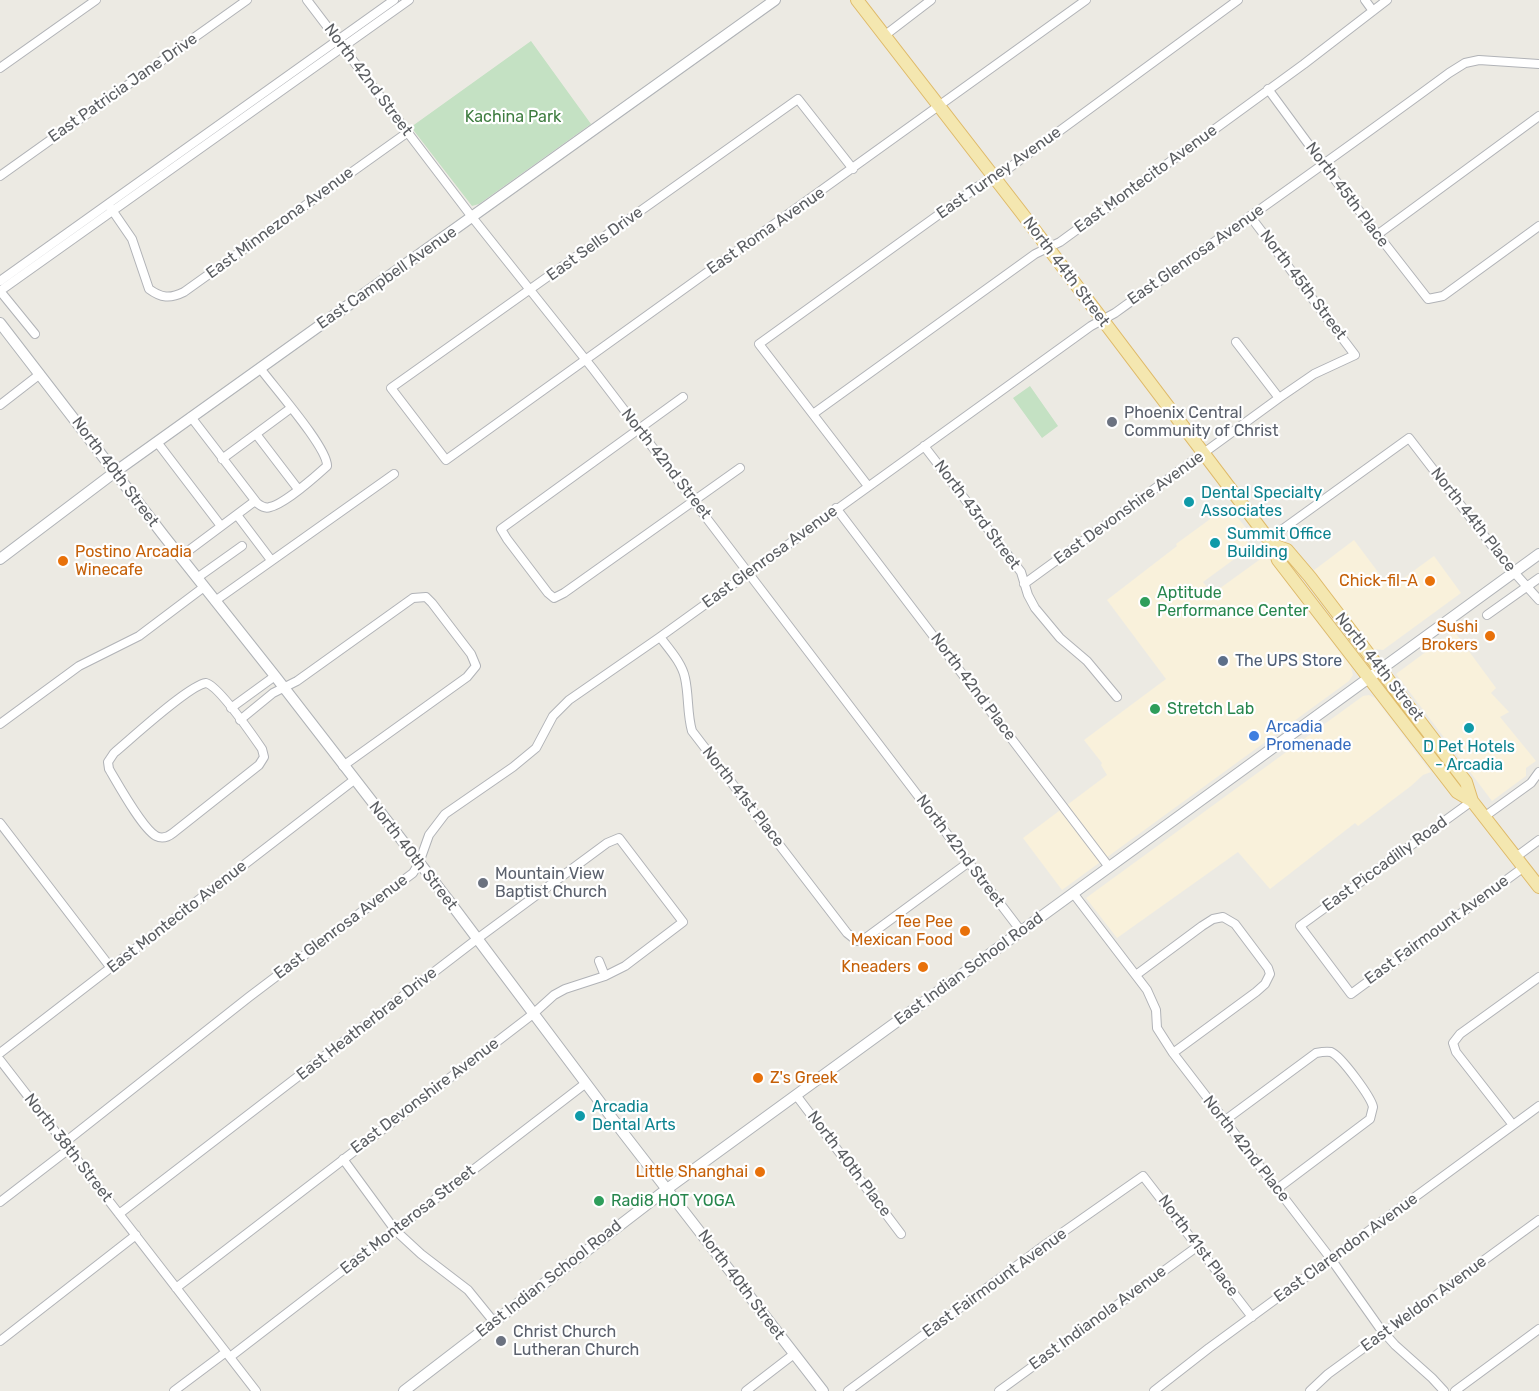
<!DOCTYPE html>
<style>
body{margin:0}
canvas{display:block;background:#eceae3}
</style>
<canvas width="1539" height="1391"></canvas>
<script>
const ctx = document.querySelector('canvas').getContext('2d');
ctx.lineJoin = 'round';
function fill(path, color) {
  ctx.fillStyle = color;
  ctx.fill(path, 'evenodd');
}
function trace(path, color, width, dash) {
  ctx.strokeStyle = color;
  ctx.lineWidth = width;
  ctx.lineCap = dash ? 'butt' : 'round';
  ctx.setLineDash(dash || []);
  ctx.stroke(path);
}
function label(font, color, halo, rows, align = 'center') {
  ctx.font = font + ' Rubik,sans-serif';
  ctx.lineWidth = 4.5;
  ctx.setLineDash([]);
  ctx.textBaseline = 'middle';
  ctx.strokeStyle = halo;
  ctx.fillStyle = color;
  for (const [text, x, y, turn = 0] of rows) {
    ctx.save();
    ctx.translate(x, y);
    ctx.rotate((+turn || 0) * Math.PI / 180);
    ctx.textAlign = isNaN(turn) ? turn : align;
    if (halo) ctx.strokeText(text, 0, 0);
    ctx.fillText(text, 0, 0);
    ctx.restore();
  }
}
fill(new Path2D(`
 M 1228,506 L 1246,528 L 1248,543 L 1244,552 L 1203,582 L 1212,594 L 1266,555 L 1351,667 L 1353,675 L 1349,681 L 1062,890 L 1023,838 L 1107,775 L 1101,765 L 1102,763 L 1084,740 L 1166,679 L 1107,600 L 1177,546 L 1176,544 Z
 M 1354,540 L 1390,588 L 1434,556 L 1461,593 L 1383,650 L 1373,649 L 1313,571 Z
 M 1454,631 L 1496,688 L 1491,693 L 1509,712 L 1500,717 L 1536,761 L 1526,768 L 1526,776 L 1492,801 L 1396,674 Z
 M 1369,695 L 1375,698 L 1431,772 L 1423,775 L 1411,786 L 1358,826 L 1355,823 L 1270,889 L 1238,852 L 1117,938 L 1086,898 L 1363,696 Z`), '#f9f1db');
fill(new Path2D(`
 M 531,41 L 591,124 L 479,204 L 472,206 L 411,127 Z
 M 1030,386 L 1058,426 L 1042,438 L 1013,398 Z`), '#c4e1c3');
const street = new Path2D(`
 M 307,0 L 472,217 L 593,369 L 1021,931
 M 1365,0 L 1373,11
 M 884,36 L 931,0
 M 0,68 L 96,0
 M 1268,89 L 1329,172 L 1428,299 L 1443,296 L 1539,226
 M 853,169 L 798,99 L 391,388 L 446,460 L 1086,0
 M 0,176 L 247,0
 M 110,207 L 132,239 L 149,289 C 161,298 170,299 184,292 L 408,132
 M 1377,235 L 1539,116
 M 0,281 L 394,0
 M 0,291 L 409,0
 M 0,291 L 35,334
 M 1236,342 L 1279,398
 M 683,397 L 501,529 L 507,539 L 548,593 L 554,598 L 564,593 L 740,468
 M 0,405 L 40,374
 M 813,414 L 1035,254 L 1060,242 L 1304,64 L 1387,0
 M 191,417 L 257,503 C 261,506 265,509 270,507 C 284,504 316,476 327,466 C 328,448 273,386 260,368
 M 256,434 L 298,489
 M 157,442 L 221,526
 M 924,446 L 1021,572 L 1028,595 L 1035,608 L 1060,638 L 1087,661 L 1117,697
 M 222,459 L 291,408
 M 868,486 L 759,344 L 977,187 L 1009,168 L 1238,0
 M 836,508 L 1109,867
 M 237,515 L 271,560
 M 1269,539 L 1409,438 L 1503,560 L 1539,600
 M 180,557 L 255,501
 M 197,578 L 242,546
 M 1024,584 L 1279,398 L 1314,374 L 1355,355 L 1250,216
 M 215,601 L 394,474
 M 1487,615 L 1539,578
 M 660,637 C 669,649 682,663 685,678 C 689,696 687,714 692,731 L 847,933 L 857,941 L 867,937 L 969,862
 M 206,683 C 219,686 253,736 262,749 L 264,757 L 259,765 L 173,833 C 168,837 162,839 156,836 C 142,828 118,784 109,769 L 108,762 L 114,753 C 131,739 189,685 206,683 Z
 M 231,708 L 275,676
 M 240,720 L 273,693 L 297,681 L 413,598 L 426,597 L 432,603 L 471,654 L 476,666 L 467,677 L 343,766
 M 0,724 L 79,666 L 139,636 L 204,587
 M 1472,801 L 1300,926 L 1351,994 L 1524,867
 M 1484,817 L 1531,783 L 1539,772
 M 0,823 L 111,968
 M 1516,857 L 1539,840
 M 1073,893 L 1147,990 L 1156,1010 L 1157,1028 L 1173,1053 L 1331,1259 L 1379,1327 L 1395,1345 L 1432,1378 L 1444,1391
 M 599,961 L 605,976
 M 1136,975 L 1202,926 L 1213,919 L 1223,917 L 1235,924 L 1268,968 L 1270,974 L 1265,984 L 1256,992 L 1173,1053
 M 0,1053 L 354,780
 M 0,1060 L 256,1391
 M 796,1095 L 901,1234
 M 1224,1121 L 1316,1053 C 1321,1052 1326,1051 1331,1052 C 1341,1056 1371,1097 1373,1107 L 1370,1119 L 1277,1189
 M 1513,1125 L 1456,1052 L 1453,1043 L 1460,1034 L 1539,977
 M 64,1143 L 249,997 L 413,873 L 419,863 L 429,835 L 445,814 L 513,767 L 536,748 L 553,716 L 569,700 L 660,637 L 1091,326 L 1115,313 C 1226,233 1338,155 1449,73 L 1465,63 L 1479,60 L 1539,64
 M 343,1159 L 395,1230 L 421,1254 L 468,1290 L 494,1322
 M 0,1202 L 69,1149
 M 119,1214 L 477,939 L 607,843 L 619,838 L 683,922 L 625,966 L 605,976 L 565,989 L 554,995 L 533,1014 L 176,1288
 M 0,1341 L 136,1235
 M 230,1357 L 586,1083
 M 174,1391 L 226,1352
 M 746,1391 L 794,1354
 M 848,1391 L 1046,1244 L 1143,1176 L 1252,1317
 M 999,1391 L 1198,1246
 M 1154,1391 L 1209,1348 L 1539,1106
 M 1310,1391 L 1328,1374 L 1539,1220
 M 1455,1391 L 1539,1329`);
const secondary = new Path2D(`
 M 0,323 L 164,536 L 275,676 L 449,901 L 624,1134 L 823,1391
 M 0,559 L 115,472 L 775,0
 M 404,1391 L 667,1189 L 1539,554`);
const primary = new Path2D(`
 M 857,0 L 1021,212 L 1273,545 L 1278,560 L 1457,792 L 1472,801 L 1539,887
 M 1273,545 L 1287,550 L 1310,577 L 1466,782 L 1472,801`);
trace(street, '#b1b3b7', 10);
trace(secondary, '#b0b3b7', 12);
trace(primary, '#dfba69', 14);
trace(street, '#fff', 8);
trace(secondary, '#fff', 10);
trace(primary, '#f4e7b0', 12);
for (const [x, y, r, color] of [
 [1112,422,6,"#6b7280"],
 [1189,502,6,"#0f9aa8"],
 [1215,543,6,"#0f9aa8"],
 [63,561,6,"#e8710a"],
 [1430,581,6,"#e8710a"],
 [1145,602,6,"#2e9e5b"],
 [1490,636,6,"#e8710a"],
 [1223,661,6,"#5c6f8a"],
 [1155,709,6,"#2e9e5b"],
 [1469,728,6,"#0f9aa8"],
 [1254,736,6,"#3f7fe0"],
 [483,883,6,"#6b7280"],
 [965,931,6,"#e8710a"],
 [923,967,6,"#e8710a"],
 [758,1078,6,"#e8710a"],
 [580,1116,6,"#0f9aa8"],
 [760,1172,6,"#e8710a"],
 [599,1201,6,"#2e9e5b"],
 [501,1341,6,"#6b7280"]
]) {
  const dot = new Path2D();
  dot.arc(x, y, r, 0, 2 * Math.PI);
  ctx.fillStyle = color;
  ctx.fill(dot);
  trace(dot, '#fff', 2);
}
label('16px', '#5b5e62', '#fff', [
 ["North 42nd Street",368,80,53],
 ["East Patricia Jane Drive",123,88,-35],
 ["East Turney Avenue",999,173,-35],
 ["East Montecito Avenue",1146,179,-36],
 ["North 45th Place",1347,195,53],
 ["East Minnezona Avenue",280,223,-36],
 ["East Roma Avenue",766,231,-35],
 ["East Sells Drive",595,244,-36],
 ["East Glenrosa Avenue",1196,255,-35],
 ["North 44th Street",1066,272,53],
 ["East Campbell Avenue",387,278,-35],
 ["North 45th Street",1303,285,53],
 ["North 42nd Street",666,464,52],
 ["North 40th Street",115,472,53],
 ["East Devonshire Avenue",1129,508,-36],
 ["North 43rd Street",977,515,53],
 ["North 44th Place",1473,520,52],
 ["East Glenrosa Avenue",770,557,-36],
 ["North 44th Street",1379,667,52],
 ["North 42nd Place",973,687,53],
 ["North 41st Place",743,797,52],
 ["North 42nd Street",960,851,53],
 ["North 40th Street",413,856,52],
 ["East Piccadilly Road",1385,864,-36],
 ["East Montecito Avenue",177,917,-38],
 ["East Glenrosa Avenue",341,927,-37],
 ["East Fairmount Avenue",1437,930,-36],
 ["East Indian School Road",969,969,-36],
 ["East Heatherbrae Drive",367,1024,-38],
 ["East Devonshire Avenue",425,1096,-37],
 ["North 38th Street",68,1148,52],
 ["North 42nd Place",1246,1149,52],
 ["North 40th Place",849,1164,53],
 ["East Monterosa Street",408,1220,-38],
 ["North 41st Place",1198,1246,53],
 ["East Clarendon Avenue",1346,1248,-36],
 ["East Indian School Road",549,1279,-38],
 ["East Fairmount Avenue",995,1283,-36],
 ["North 40th Street",741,1285,53],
 ["East Weldon Avenue",1424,1304,-36],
 ["East Indianola Avenue",1098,1318,-36]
]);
label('16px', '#3f7d40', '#fff', [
 ["Kachina Park",513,117]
]);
label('16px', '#5b616d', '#fff', [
 ["Phoenix Central",1124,413],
 ["Community of Christ",1124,431],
 ["Mountain View",495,874],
 ["Baptist Church",495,892],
 ["Christ Church",513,1332],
 ["Lutheran Church",513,1350]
], 'left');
label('16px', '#0d838f', '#fff', [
 ["Dental Specialty",1201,493],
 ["Associates",1201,511],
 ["Summit Office",1227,534],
 ["Building",1227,552],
 ["D Pet Hotels",1469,747,"center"],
 ["- Arcadia",1469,765,"center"],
 ["Arcadia",592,1107],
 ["Dental Arts",592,1125]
], 'left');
label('16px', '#c56008', '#fff', [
 ["Postino Arcadia",75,552,"left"],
 ["Winecafe",75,570,"left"],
 ["Chick-fil-A",1418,581],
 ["Sushi",1478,627],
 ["Brokers",1478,645],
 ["Tee Pee",953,922],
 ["Mexican Food",953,940],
 ["Kneaders",911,967],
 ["Z's Greek",770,1078,"left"],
 ["Little Shanghai",748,1172]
], 'right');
label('16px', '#27864d', '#fff', [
 ["Aptitude",1157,593],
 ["Performance Center",1157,611],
 ["Stretch Lab",1167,709],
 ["Radi8 HOT YOGA",611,1201]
], 'left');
label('16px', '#4e5e75', '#fff', [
 ["The UPS Store",1235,661]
], 'left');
label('16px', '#366cbe', '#fff', [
 ["Arcadia",1266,727],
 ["Promenade",1266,745]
], 'left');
</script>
